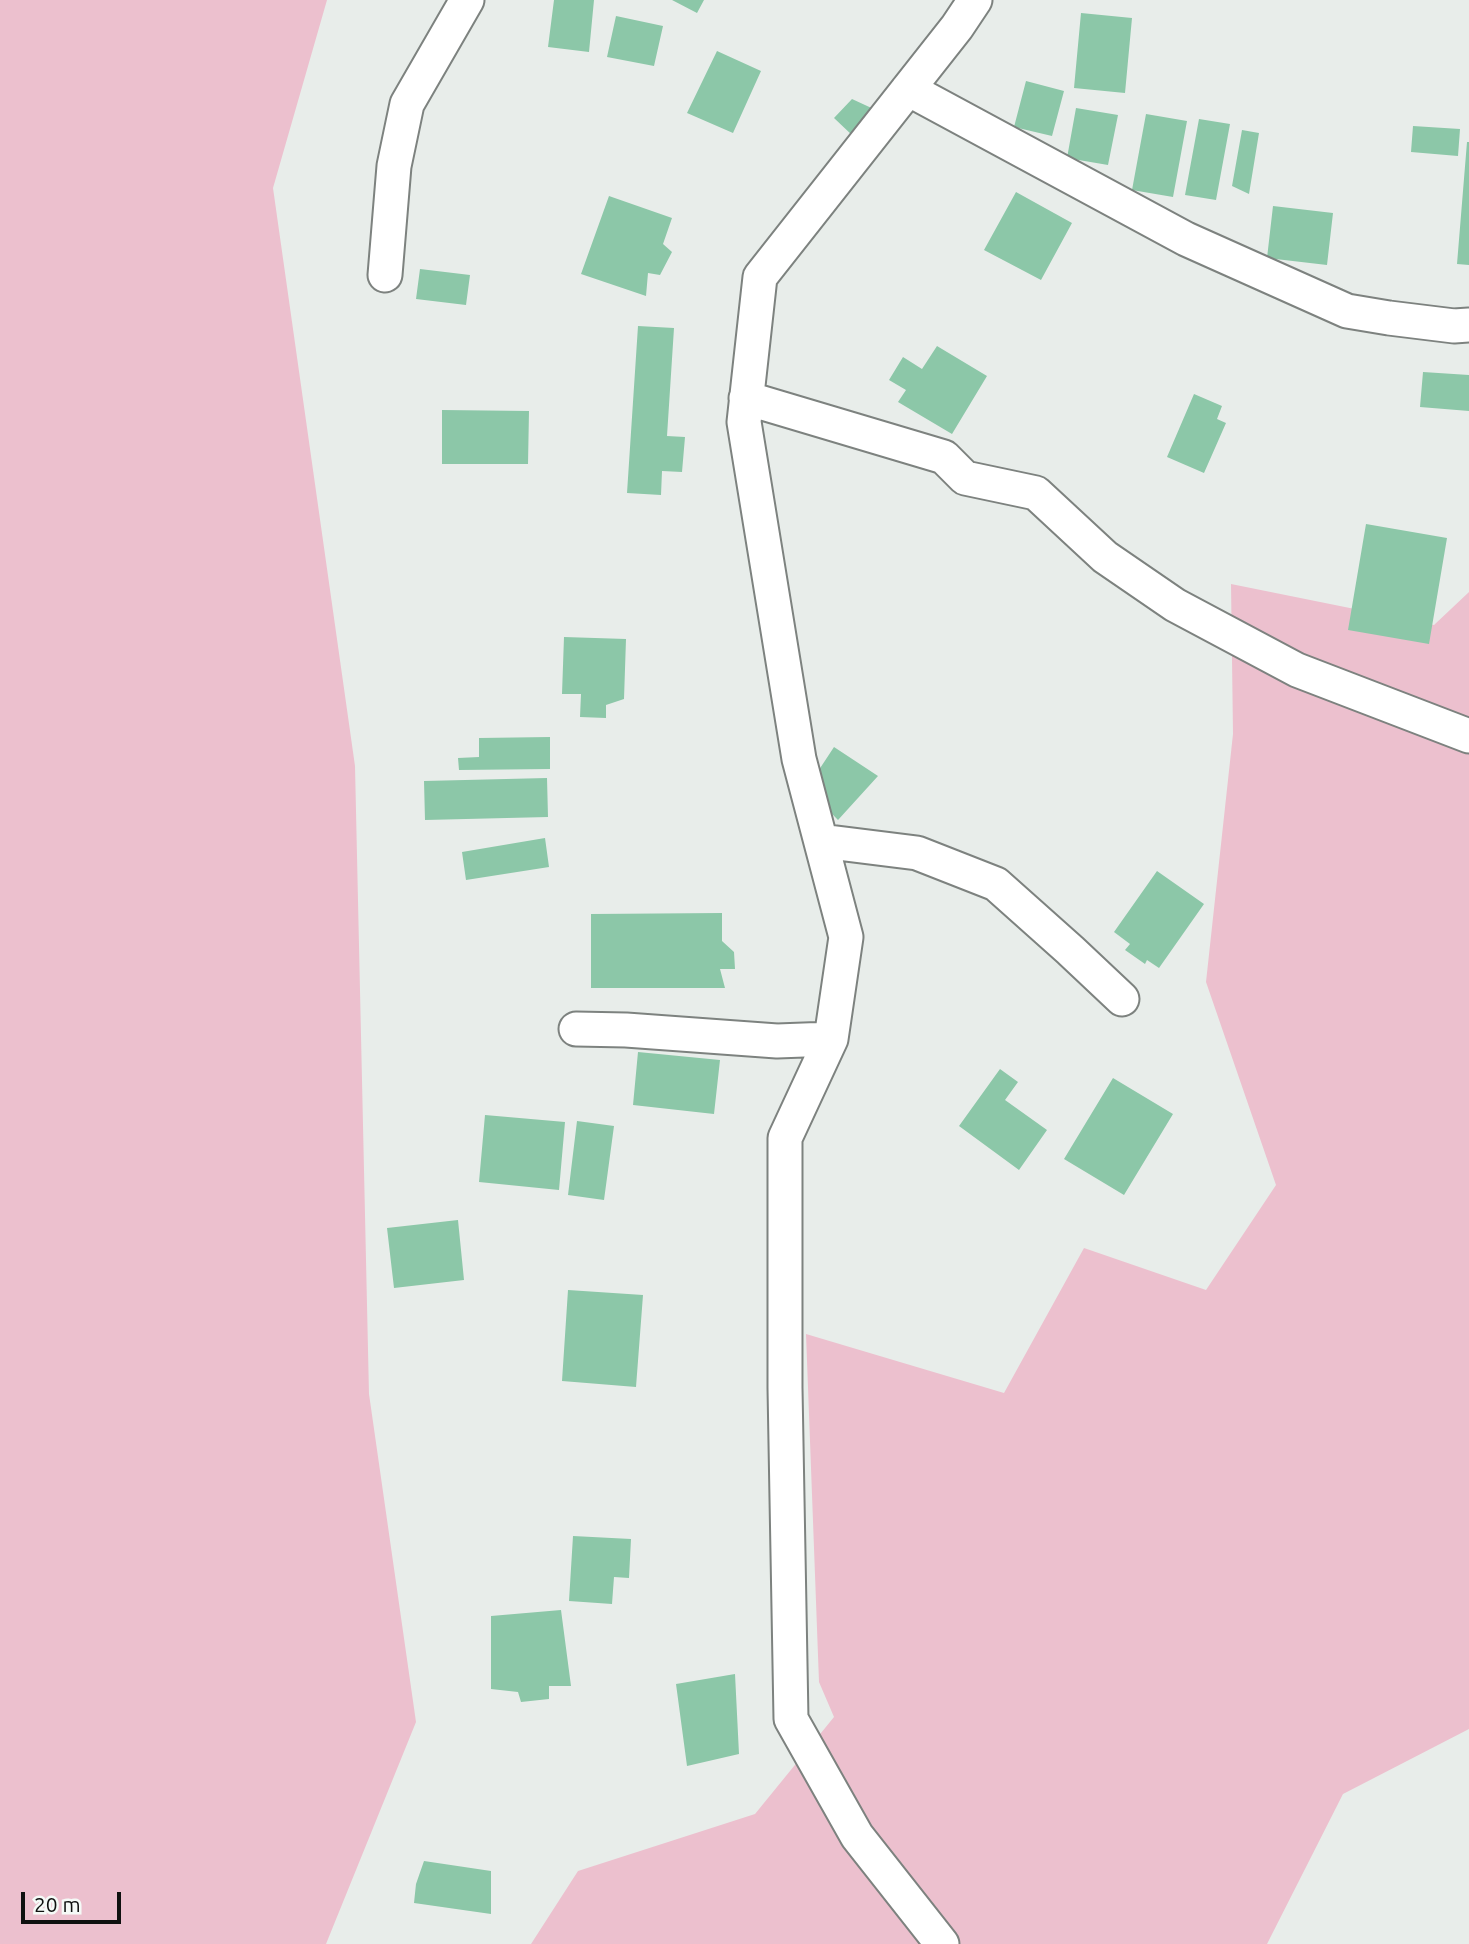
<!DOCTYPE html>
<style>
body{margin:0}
#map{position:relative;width:1469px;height:1944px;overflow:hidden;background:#e8edea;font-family:Ubuntu,sans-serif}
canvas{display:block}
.scale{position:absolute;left:21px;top:1892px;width:100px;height:32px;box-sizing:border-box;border:4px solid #0f1110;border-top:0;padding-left:9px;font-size:21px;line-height:24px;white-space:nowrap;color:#0f1110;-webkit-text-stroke:5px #f5faf7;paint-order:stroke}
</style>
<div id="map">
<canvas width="1469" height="1944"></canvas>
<div class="scale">20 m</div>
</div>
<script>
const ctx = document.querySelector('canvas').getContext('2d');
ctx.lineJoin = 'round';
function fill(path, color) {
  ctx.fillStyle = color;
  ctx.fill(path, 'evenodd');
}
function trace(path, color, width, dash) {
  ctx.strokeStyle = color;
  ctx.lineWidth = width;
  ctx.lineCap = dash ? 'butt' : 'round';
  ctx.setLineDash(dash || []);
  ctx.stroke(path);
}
fill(new Path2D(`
 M 0,0 L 327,0 L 273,188 L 355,766 L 369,1394 L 416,1722 L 326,1944 L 0,1944 Z
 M 1231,584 L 1434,625 L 1469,592 L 1469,1729 L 1343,1794 L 1267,1944 L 531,1944 L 578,1871 L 755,1814 L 834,1717 L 819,1682 L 806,1334 L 1004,1393 L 1084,1248 L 1206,1290 L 1276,1185 L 1206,982 L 1233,734 Z`), '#ecc0ce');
fill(new Path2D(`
 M 554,0 L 594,0 L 589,52 L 548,47 Z
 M 672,0 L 704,0 L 697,13 Z
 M 1081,13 L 1132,18 L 1125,93 L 1074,88 Z
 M 616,16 L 663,26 L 654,66 L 607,57 Z
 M 717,51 L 761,71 L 733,133 L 687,113 Z
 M 1026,81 L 1064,91 L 1052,136 L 1014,127 Z
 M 852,99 L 878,111 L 853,136 L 834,118 Z
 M 1076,108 L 1118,115 L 1108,165 L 1067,158 Z
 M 1146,114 L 1187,121 L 1173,197 L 1132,190 Z
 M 1199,119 L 1230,124 L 1216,200 L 1185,195 Z
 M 1413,126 L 1460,129 L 1458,156 L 1411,152 Z
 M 1242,130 L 1259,133 L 1249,194 L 1232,186 Z
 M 1467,142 L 1469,142 L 1469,265 L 1457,264 Z
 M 1016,192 L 1072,223 L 1041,280 L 984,250 Z
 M 609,196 L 672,218 L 663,244 L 672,252 L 660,275 L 648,273 L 646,296 L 581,274 Z
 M 1273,206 L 1333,213 L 1327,265 L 1267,258 Z
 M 420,269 L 470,275 L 466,305 L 416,299 Z
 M 638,326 L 674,328 L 667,436 L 685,437 L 682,472 L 662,471 L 661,495 L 627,493 Z
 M 937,346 L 987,376 L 952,434 L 898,402 L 906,390 L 889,380 L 903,357 L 922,369 Z
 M 1423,372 L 1469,375 L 1469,411 L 1420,407 Z
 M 1194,394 L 1222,406 L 1217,419 L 1226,423 L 1204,473 L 1167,457 Z
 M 442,410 L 529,411 L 528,464 L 442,464 Z
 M 1366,524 L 1447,538 L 1429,644 L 1348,630 Z
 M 564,637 L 626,639 L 624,699 L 606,705 L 606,718 L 580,717 L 581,694 L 562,694 Z
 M 550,737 L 550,769 L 459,770 L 458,758 L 479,757 L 479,738 Z
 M 834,747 L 878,776 L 838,820 L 807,788 Z
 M 547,778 L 548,817 L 425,820 L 424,781 Z
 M 545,838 L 549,867 L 466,880 L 462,852 Z
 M 1157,871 L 1204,904 L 1159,968 L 1147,960 L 1145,964 L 1125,950 L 1130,944 L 1114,932 Z
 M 722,913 L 722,941 L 734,952 L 735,969 L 720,969 L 725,988 L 591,988 L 591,914 Z
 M 638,1052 L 720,1060 L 714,1114 L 633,1105 Z
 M 1000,1069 L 1018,1082 L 1005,1100 L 1047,1130 L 1019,1170 L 959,1126 Z
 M 1113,1078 L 1173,1114 L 1124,1195 L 1064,1159 Z
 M 485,1115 L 565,1122 L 559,1190 L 479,1182 Z
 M 577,1121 L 614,1126 L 604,1200 L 568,1195 Z
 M 458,1220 L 464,1280 L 394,1288 L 387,1228 Z
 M 568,1290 L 643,1295 L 636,1387 L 562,1381 Z
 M 573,1536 L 631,1539 L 629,1578 L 614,1577 L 612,1604 L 569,1601 Z
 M 561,1610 L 571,1686 L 549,1686 L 549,1699 L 521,1702 L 518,1692 L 491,1689 L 491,1616 Z
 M 735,1674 L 739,1754 L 687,1766 L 676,1684 Z
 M 424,1861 L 491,1871 L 491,1914 L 414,1903 L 416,1884 Z`), '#8cc7a8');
const minor = new Path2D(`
 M 908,89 L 1186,239 L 1347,311 L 1389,318 L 1454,326 L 1469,325
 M 385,275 L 394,166 L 407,104 L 467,0
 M 746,398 L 944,457 L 965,478 L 1036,493 L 1105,557 L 1175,605 L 1297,670 L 1469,736
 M 821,841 L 917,853 L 996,884 L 1070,950 L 1122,999
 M 576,1029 L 626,1030 L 777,1041 L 831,1039
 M 942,1944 L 857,1836 L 791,1719 L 785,1388 L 785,1138 L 831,1039 L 846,937 L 799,759 L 744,422 L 760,277 L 957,27 L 975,0`);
trace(minor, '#7d827f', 37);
trace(minor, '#fff', 33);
</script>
